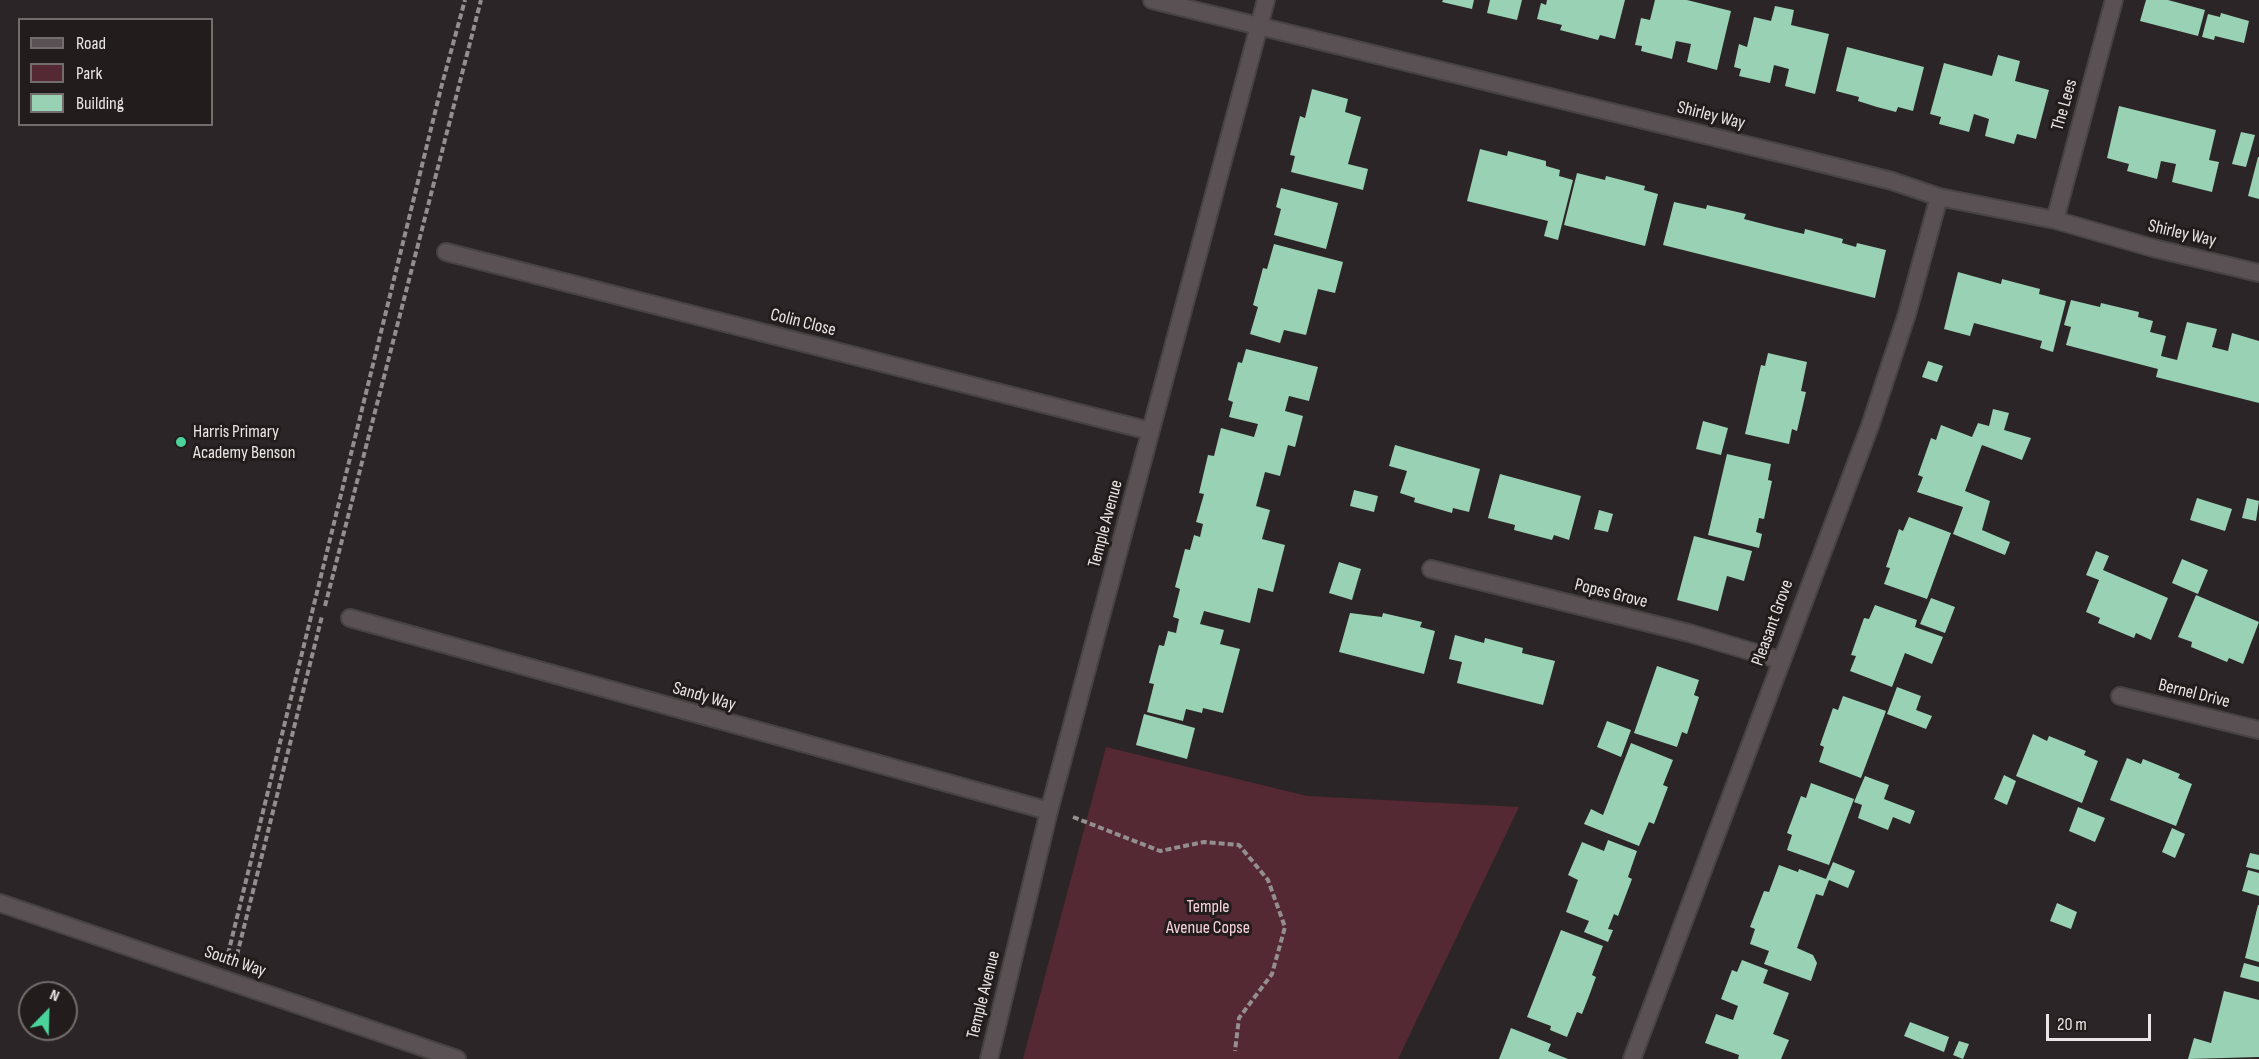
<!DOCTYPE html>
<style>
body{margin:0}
#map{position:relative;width:2259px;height:1059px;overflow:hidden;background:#2c2527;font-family:"Sofia Sans Condensed",sans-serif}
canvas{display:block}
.legend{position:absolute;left:18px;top:18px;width:195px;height:108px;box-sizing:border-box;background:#231c1d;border:2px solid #736d6d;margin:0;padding:8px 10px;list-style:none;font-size:18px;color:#eae6e6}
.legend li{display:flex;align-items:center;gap:12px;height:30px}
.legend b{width:30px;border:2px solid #736d6d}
.north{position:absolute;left:18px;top:981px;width:60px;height:60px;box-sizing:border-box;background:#231c1d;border:2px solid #736d6d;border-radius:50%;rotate:23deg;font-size:16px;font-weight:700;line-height:24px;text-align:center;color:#eae6e6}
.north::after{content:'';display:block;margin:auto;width:21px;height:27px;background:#4cd39b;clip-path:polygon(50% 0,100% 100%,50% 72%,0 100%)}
.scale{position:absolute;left:2046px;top:1014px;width:105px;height:27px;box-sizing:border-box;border:3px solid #eae6e6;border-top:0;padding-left:8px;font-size:18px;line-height:21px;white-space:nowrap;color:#eae6e6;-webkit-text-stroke:4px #231c1d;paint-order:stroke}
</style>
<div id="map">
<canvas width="2259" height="1059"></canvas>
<ul class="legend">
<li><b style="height:8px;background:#595153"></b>Road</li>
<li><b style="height:16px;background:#542933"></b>Park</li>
<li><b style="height:16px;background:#99d1b4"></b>Building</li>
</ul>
<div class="north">N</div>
<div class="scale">20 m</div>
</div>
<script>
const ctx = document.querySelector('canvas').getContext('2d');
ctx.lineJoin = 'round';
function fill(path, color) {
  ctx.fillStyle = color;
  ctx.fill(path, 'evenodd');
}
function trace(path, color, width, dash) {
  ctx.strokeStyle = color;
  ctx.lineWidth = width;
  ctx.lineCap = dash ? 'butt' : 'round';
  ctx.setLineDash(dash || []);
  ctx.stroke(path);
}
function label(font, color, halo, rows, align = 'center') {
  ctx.font = font + ' "Sofia Sans Condensed",sans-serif';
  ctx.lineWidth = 6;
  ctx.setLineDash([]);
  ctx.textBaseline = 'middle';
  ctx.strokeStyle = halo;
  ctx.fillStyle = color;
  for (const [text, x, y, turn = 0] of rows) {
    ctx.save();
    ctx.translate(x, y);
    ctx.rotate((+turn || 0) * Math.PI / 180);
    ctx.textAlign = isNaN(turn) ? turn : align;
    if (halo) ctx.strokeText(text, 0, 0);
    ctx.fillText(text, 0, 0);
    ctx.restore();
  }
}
fill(new Path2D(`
 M 1106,747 L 1307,796 L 1519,807 L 1398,1059 L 1023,1059 Z`), '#542933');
fill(new Path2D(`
 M 1443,0 L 1474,0 L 1472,9 L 1442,2 Z
 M 1490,0 L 1522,0 L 1517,20 L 1487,13 Z
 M 1547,0 L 1625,0 L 1615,39 L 1600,35 L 1598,40 L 1560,30 L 1562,25 L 1537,19 L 1541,3 L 1546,5 Z
 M 1655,0 L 1687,0 L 1731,11 L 1717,70 L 1687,62 L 1691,44 L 1676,41 L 1672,59 L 1641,51 L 1642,46 L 1635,45 L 1641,18 L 1650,20 Z
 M 2146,0 L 2168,0 L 2205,10 L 2198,36 L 2140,21 Z
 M 1775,6 L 1794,10 L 1791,25 L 1829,34 L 1815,94 L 1785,86 L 1789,69 L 1774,65 L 1770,83 L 1739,76 L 1741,69 L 1734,67 L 1739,44 L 1747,47 L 1754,17 L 1771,21 Z
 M 2221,13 L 2249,21 L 2244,43 L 2215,36 L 2214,40 L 2202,37 L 2208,14 L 2220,17 Z
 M 1847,47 L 1924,67 L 1913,111 L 1898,107 L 1896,112 L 1877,107 L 1858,101 L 1859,97 L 1836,91 Z
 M 1998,55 L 2020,61 L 2015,81 L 2049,90 L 2036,139 L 2017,134 L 2014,144 L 1985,136 L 1989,119 L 1974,114 L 1969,132 L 1939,124 L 1941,117 L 1930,114 L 1944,63 L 1992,76 Z
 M 1312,89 L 1348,99 L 1345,112 L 1361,117 L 1348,164 L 1368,169 L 1363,190 L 1291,172 L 1295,156 L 1290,155 L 1300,116 L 1305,118 Z
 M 2119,106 L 2216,130 L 2209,160 L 2219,162 L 2212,192 L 2172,182 L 2176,164 L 2161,161 L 2157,179 L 2127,171 L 2129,164 L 2107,158 Z
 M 2241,132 L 2255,135 L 2246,167 L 2232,164 Z
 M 1480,149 L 1507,156 L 1508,151 L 1546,161 L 1546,166 L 1560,170 L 1559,176 L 1573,180 L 1558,240 L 1544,236 L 1548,221 L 1467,201 Z
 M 2258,157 L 2259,157 L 2259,199 L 2248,196 Z
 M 1577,173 L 1605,180 L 1606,176 L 1645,186 L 1644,190 L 1658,194 L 1645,246 L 1564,225 Z
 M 1281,188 L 1338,203 L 1326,249 L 1274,235 L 1281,209 L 1276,207 Z
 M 1674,202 L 1706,209 L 1707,205 L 1746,214 L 1744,219 L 1775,227 L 1804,234 L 1805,229 L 1843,239 L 1842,243 L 1856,247 L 1857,243 L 1886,250 L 1875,298 L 1663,245 Z
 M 1274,244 L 1343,262 L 1335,293 L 1318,289 L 1306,335 L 1284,330 L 1280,343 L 1250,334 L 1258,307 L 1253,305 L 1263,268 L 1267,269 Z
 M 1958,272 L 2001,284 L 2002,279 L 2040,289 L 2039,294 L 2066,301 L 2053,352 L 2040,348 L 2042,341 L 1974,323 L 1970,336 L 1944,329 Z
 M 2071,300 L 2100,307 L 2101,303 L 2139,312 L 2138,317 L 2153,321 L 2150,332 L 2166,336 L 2161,356 L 2177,360 L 2187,322 L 2217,329 L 2212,347 L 2228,351 L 2232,333 L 2259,341 L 2259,403 L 2156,377 L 2158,369 L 2066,345 L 2071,327 L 2064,325 Z
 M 1246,349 L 1318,367 L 1309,401 L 1289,396 L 1285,411 L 1303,416 L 1295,447 L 1288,445 L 1280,476 L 1265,472 L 1256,506 L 1270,510 L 1262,539 L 1285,545 L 1273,592 L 1258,588 L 1250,623 L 1204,611 L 1200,624 L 1224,630 L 1220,644 L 1240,649 L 1223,713 L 1203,708 L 1202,713 L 1186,709 L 1183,721 L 1147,712 L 1154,684 L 1149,683 L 1159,645 L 1164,646 L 1168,631 L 1176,633 L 1179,619 L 1173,617 L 1180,589 L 1175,587 L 1185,549 L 1190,550 L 1194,535 L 1200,537 L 1203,524 L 1196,522 L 1204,494 L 1199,493 L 1208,455 L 1214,456 L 1221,428 L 1254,437 L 1258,424 L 1229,417 L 1233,402 L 1228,400 L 1238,362 L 1242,363 Z
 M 1768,353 L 1807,362 L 1801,391 L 1806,392 L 1797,431 L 1792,429 L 1789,444 L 1745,434 L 1761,365 L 1765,366 Z
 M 1928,361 L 1943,366 L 1937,382 L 1922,377 Z
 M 1993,409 L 2009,413 L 2004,430 L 2031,438 L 2022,460 L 1982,445 L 1965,491 L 1990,501 L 1982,530 L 2010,542 L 2005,555 L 1953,534 L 1963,507 L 1917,492 L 1923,477 L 1918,475 L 1931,438 L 1936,440 L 1941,425 L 1972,437 L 1978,423 L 1989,426 Z
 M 1703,421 L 1728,428 L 1721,455 L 1696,449 Z
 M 1395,445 L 1480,469 L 1469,512 L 1453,508 L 1452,513 L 1414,502 L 1415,498 L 1400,493 L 1407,471 L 1389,466 Z
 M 1727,454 L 1771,464 L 1768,480 L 1772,481 L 1764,519 L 1759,518 L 1756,532 L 1762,534 L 1759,548 L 1708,535 Z
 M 1500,474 L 1581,496 L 1569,540 L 1554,535 L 1552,540 L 1514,530 L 1515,525 L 1488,518 Z
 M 1354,490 L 1378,496 L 1374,512 L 1350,506 Z
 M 2197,498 L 2232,509 L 2225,531 L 2190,520 Z
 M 2247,498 L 2259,501 L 2256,521 L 2242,518 Z
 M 1599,510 L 1613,514 L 1608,532 L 1594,529 Z
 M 1909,517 L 1951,533 L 1927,599 L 1884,584 L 1890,568 L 1886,567 L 1899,529 L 1903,531 Z
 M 1694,536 L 1752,551 L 1744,581 L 1727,576 L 1718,611 L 1677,600 Z
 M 2096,551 L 2109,556 L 2103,570 L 2168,598 L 2151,640 L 2136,633 L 2134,638 L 2098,623 L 2100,618 L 2086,612 L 2099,580 L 2086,575 Z
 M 2182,559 L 2208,570 L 2198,594 L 2172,583 Z
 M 1339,562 L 1361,569 L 1352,600 L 1329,593 Z
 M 2196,595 L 2259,622 L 2243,664 L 2229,658 L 2227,662 L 2208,654 L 2191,647 L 2192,642 L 2178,637 Z
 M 1931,598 L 1955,607 L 1945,633 L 1920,624 Z
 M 1875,605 L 1917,620 L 1915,627 L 1943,637 L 1932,664 L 1905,653 L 1892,687 L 1850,671 L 1856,656 L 1851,655 L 1864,618 L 1869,619 Z
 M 1350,613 L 1382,617 L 1383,613 L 1422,622 L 1420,627 L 1435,631 L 1424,674 L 1339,652 Z
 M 1455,635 L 1484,643 L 1485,638 L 1523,648 L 1522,653 L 1555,661 L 1543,705 L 1457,683 L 1462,662 L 1449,659 Z
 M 1657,666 L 1699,680 L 1694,695 L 1699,697 L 1687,734 L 1682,732 L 1677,747 L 1634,733 Z
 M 1897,687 L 1921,696 L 1916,710 L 1932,716 L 1926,729 L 1887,714 Z
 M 1843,696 L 1886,711 L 1861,778 L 1819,762 L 1824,747 L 1820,745 L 1833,708 L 1838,710 Z
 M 1144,714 L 1195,728 L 1187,759 L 1136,745 Z
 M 1607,721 L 1631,730 L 1621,757 L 1597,747 Z
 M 2033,734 L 2047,741 L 2049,736 L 2086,751 L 2084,755 L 2098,761 L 2082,803 L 2016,776 Z
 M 1631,743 L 1673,760 L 1663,785 L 1668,787 L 1654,824 L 1649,822 L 1639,846 L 1584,824 L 1591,809 L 1603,815 Z
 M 2127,758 L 2141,764 L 2143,759 L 2180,774 L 2178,778 L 2192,784 L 2176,826 L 2110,800 Z
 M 2004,775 L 2016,781 L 2007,805 L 1994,799 Z
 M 1865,776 L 1889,785 L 1884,799 L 1915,811 L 1910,824 L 1893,817 L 1888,830 L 1858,818 L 1862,805 L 1854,802 Z
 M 1811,783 L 1854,799 L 1829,865 L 1787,850 L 1792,835 L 1787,833 L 1801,796 L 1806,798 Z
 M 2078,807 L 2105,818 L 2095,842 L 2069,831 Z
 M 2172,828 L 2185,834 L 2175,858 L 2162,852 Z
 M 1608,840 L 1637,851 L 1628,877 L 1632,879 L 1618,916 L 1614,914 L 1608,929 L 1613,930 L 1608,942 L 1584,932 L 1589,921 L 1566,912 L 1578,880 L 1568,875 L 1582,842 L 1604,851 Z
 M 2250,853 L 2259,855 L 2259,870 L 2246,867 Z
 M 1833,862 L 1855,871 L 1848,888 L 1829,880 L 1823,896 L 1816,894 L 1797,948 L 1813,955 L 1817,963 L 1811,981 L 1764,964 L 1769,951 L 1750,944 L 1755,929 L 1750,927 L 1764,891 L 1769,892 L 1779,865 L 1798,872 L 1799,869 L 1826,879 Z
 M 2248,870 L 2259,873 L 2259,896 L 2242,891 Z
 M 2057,903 L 2077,912 L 2071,929 L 2050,921 Z
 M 2258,905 L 2259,905 L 2259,962 L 2245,958 Z
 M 1561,930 L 1603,946 L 1592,975 L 1596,977 L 1589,996 L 1582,1014 L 1577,1012 L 1567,1037 L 1550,1030 L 1551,1026 L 1527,1017 Z
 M 1742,960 L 1768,970 L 1763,983 L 1789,993 L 1773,1034 L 1789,1040 L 1781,1059 L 1738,1059 L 1739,1055 L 1705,1043 L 1716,1014 L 1733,1020 L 1738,1006 L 1721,999 L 1732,970 L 1737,972 Z
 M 2244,963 L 2259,967 L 2259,982 L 2240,977 Z
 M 2224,991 L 2259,1000 L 2259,1057 L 2188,1059 L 2194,1038 L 2211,1043 Z
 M 1910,1022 L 1949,1037 L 1944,1052 L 1904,1036 Z
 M 1511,1028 L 1551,1044 L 1548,1051 L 1568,1059 L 1499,1059 Z
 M 1959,1041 L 1969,1044 L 1963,1059 L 1953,1055 Z`), '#99d1b4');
const minor = new Path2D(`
 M 1152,0 L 1808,160 L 1892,181 L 1939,197 L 2055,220 L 2153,248 L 2259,273
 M 2055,220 L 2114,0
 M 446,252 L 1150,431
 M 1431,569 L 1689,633 L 1780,660
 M 350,618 L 1049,811
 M 2120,696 L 2259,730
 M 0,903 L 457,1059
 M 989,1059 L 1049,811 L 1266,0
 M 1632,1059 L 1870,426 L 1907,314 L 1939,197`);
trace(minor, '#484343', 20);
trace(new Path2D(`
 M 325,606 L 481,0
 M 1073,817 L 1160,851 L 1204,842 L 1239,845 L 1268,880 L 1285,927 L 1272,974 L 1239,1018 L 1235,1051
 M 228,954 L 441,88 L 465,0
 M 237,955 L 322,616`), '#948e8f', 4, [6, 3]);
trace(minor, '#595153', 16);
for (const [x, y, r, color] of [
 [181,442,6,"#4cd39b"]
]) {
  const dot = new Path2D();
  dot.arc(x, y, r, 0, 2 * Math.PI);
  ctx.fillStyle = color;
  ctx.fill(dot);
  trace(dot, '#231c1d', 2);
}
label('18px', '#eae6e6', '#231c1d', [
 ["The Lees",2065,105,-74],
 ["Shirley Way",1711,116,14],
 ["Shirley Way",2182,234,13],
 ["Colin Close",803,323,14],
 ["Temple Avenue",1106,524,-75],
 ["Popes Grove",1611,594,14],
 ["Pleasant Grove",1773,623,-70],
 ["Bernel Drive",2194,694,14],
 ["Sandy Way",704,697,16],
 ["South Way",235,962,19],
 ["Temple Avenue",984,995,-76]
]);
label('18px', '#eae6e6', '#231c1d', [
 ["Harris Primary",193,432],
 ["Academy Benson",193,453]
], 'left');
label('18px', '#f6d3d9', '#231c1d', [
 ["Temple",1208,907],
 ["Avenue Copse",1208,928]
]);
</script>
